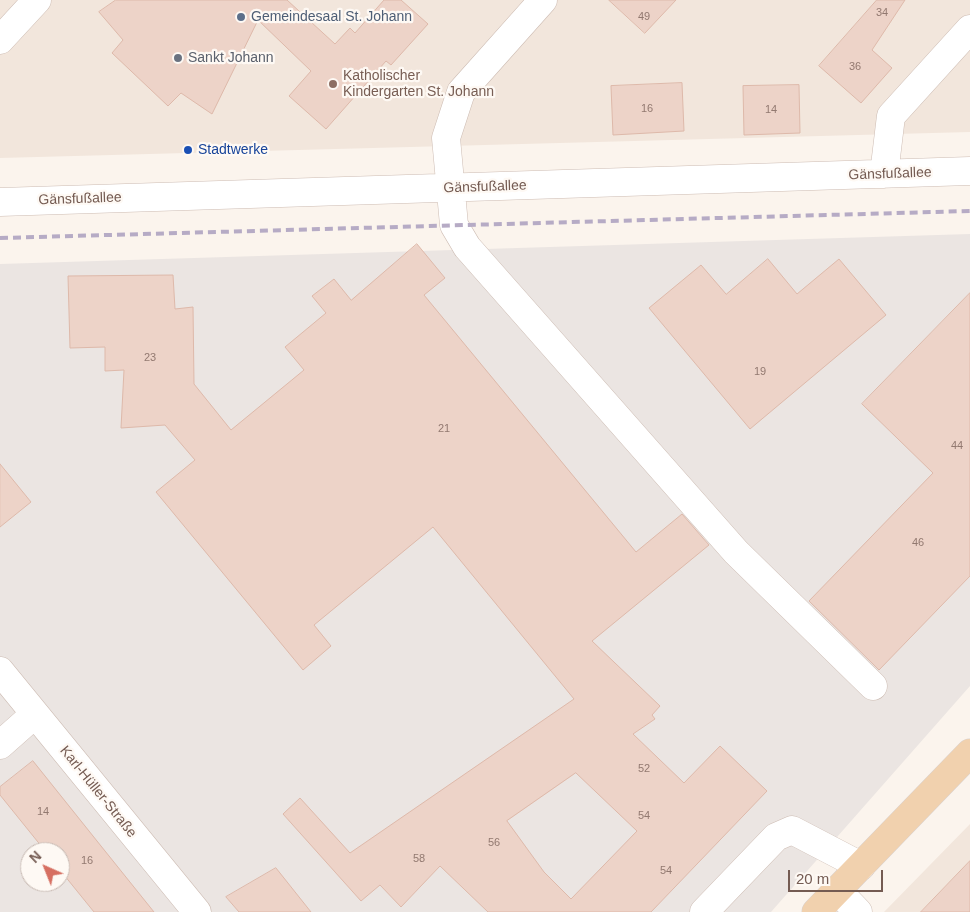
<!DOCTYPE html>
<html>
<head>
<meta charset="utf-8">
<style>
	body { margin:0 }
	#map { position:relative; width:970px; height:912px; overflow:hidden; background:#fbf4ed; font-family:Arial,sans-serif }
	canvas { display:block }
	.north { position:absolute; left:20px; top:842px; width:50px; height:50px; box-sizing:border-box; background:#fef9f4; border:1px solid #c7bab3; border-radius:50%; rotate:316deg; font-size:14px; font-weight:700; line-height:20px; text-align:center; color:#745b52 }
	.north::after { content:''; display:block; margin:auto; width:18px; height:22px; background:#d66f61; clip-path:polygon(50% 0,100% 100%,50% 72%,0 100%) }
	.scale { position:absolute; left:788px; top:870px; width:95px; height:22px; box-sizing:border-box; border:2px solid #745b52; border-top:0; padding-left:6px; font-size:15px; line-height:18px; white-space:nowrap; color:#745b52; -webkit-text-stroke:4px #fef9f4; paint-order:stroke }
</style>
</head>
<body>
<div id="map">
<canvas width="970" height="912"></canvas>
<div class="north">N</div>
<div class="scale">20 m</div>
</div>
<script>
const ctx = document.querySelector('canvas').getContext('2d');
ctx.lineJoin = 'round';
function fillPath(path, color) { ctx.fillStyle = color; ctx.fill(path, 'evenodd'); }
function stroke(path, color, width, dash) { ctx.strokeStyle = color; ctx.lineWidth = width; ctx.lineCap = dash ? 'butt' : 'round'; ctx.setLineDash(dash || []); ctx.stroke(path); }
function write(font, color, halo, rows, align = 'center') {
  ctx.font = font + ' Arial,sans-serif'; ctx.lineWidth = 4.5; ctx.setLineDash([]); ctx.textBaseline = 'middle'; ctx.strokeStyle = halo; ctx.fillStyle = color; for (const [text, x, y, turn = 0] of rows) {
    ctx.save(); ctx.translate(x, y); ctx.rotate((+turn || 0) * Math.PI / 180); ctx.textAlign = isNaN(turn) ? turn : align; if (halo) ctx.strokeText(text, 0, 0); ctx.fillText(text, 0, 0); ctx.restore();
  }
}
fillPath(new Path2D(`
	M 0,0 L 970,0 L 970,132 L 0,158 Z
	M 970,824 L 970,912 L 884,912 Z`), '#f2e6dc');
fillPath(new Path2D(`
	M 970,234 L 970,686 L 771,912 L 0,912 L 0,264 ZM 30,852 L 60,852 L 60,882 L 30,882 Z`), '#ebe5e2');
const building = new Path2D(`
	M 116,0 L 287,0 L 335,44 L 350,28 L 355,33 L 384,0 L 401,0 L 428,24 L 391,65 L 386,61 L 326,129 L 289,96 L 311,71 L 258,20 L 212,114 L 181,93 L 168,106 L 112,53 L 123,40 L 99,12 Z
	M 609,0 L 676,0 L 645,33 Z
	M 877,0 L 905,0 L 872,50 L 892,68 L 861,103 L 819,66 Z
	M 682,83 L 684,131 L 613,135 L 611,86 Z
	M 799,85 L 800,133 L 744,135 L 743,86 Z
	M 417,244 L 445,278 L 424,295 L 636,552 L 682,514 L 709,545 L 592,641 L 660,706 L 652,715 L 655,719 L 633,734 L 684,783 L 720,746 L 767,791 L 651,912 L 488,912 L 440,866 L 401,907 L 380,885 L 361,901 L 283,814 L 300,798 L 350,853 L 574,699 L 433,527 L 314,625 L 331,646 L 303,670 L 156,492 L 195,460 L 165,425 L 121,428 L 124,370 L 105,371 L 105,347 L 70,348 L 68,276 L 173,275 L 175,309 L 193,307 L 194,384 L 231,430 L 304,370 L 285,347 L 326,313 L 312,296 L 334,279 L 351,300 ZM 576,773 L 637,831 L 571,899 L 544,872 L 507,821 Z
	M 768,259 L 797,294 L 839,259 L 886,315 L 750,429 L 649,308 L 701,265 L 726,294 Z
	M 970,293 L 970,576 L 879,670 L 809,601 L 933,473 L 862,404 Z
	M 0,464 L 31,502 L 0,527 Z
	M 33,761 L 101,846 L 154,912 L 94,912 L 60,870 L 60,852 L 46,852 L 0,795 L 0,787 Z
	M 970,861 L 970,912 L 921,912 Z
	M 276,868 L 311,912 L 239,912 L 226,897 Z`);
fillPath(building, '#edd3c8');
stroke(building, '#deb9aa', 1);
const minor = new Path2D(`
	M 543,0 L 461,92 L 446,138 L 454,225 L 467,247 L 736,552 L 873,686
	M 0,40 L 37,0
	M 884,174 L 891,116 L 970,29
	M 0,202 L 970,171
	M 0,671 L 197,912
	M 0,745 L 35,714
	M 837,890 L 858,912
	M 704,912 L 776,837 L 792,830 L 861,866`);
const major = new Path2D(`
	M 816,912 L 970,753`);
stroke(minor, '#cdbcb3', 29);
stroke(major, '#d8d1cf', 29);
stroke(minor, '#fff', 28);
stroke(major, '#f1d1ae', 28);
stroke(new Path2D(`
	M 0,238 L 970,211`), '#b6abc5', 4, [8, 5]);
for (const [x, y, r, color] of [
	[241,17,5,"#5c6f8a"],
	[178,58,5,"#6b7280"],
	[333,84,5,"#8d6e63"],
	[188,150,5,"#1a4fb4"]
]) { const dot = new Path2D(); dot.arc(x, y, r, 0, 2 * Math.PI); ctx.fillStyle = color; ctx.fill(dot); stroke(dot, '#fef9f4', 2); }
write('11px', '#927970', null, [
	["34",882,13],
	["49",644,17],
	["36",855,67],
	["16",647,109],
	["14",771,110],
	["23",150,358],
	["19",760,372],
	["21",444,429],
	["44",957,446],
	["46",918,543],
	["52",644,769],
	["14",43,812],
	["54",644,816],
	["56",494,843],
	["58",419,859],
	["16",87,861],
	["54",666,871]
]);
write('14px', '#4e5e75', '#fef9f4', [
	["Gemeindesaal St. Johann",251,17]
], 'left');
write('14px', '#5b616d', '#fef9f4', [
	["Sankt Johann",188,58]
], 'left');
write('14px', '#785e54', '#fef9f4', [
	["Katholischer",343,76],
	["Kindergarten St. Johann",343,92]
], 'left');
write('14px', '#164399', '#fef9f4', [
	["Stadtwerke",198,150]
], 'left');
write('14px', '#745b52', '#fef9f4', [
	["Gänsfußallee",890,174,-2],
	["Gänsfußallee",485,187,-2],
	["Gänsfußallee",80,199,-2],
	["Karl-Hüller-Straße",98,792,51]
]);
</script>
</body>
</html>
